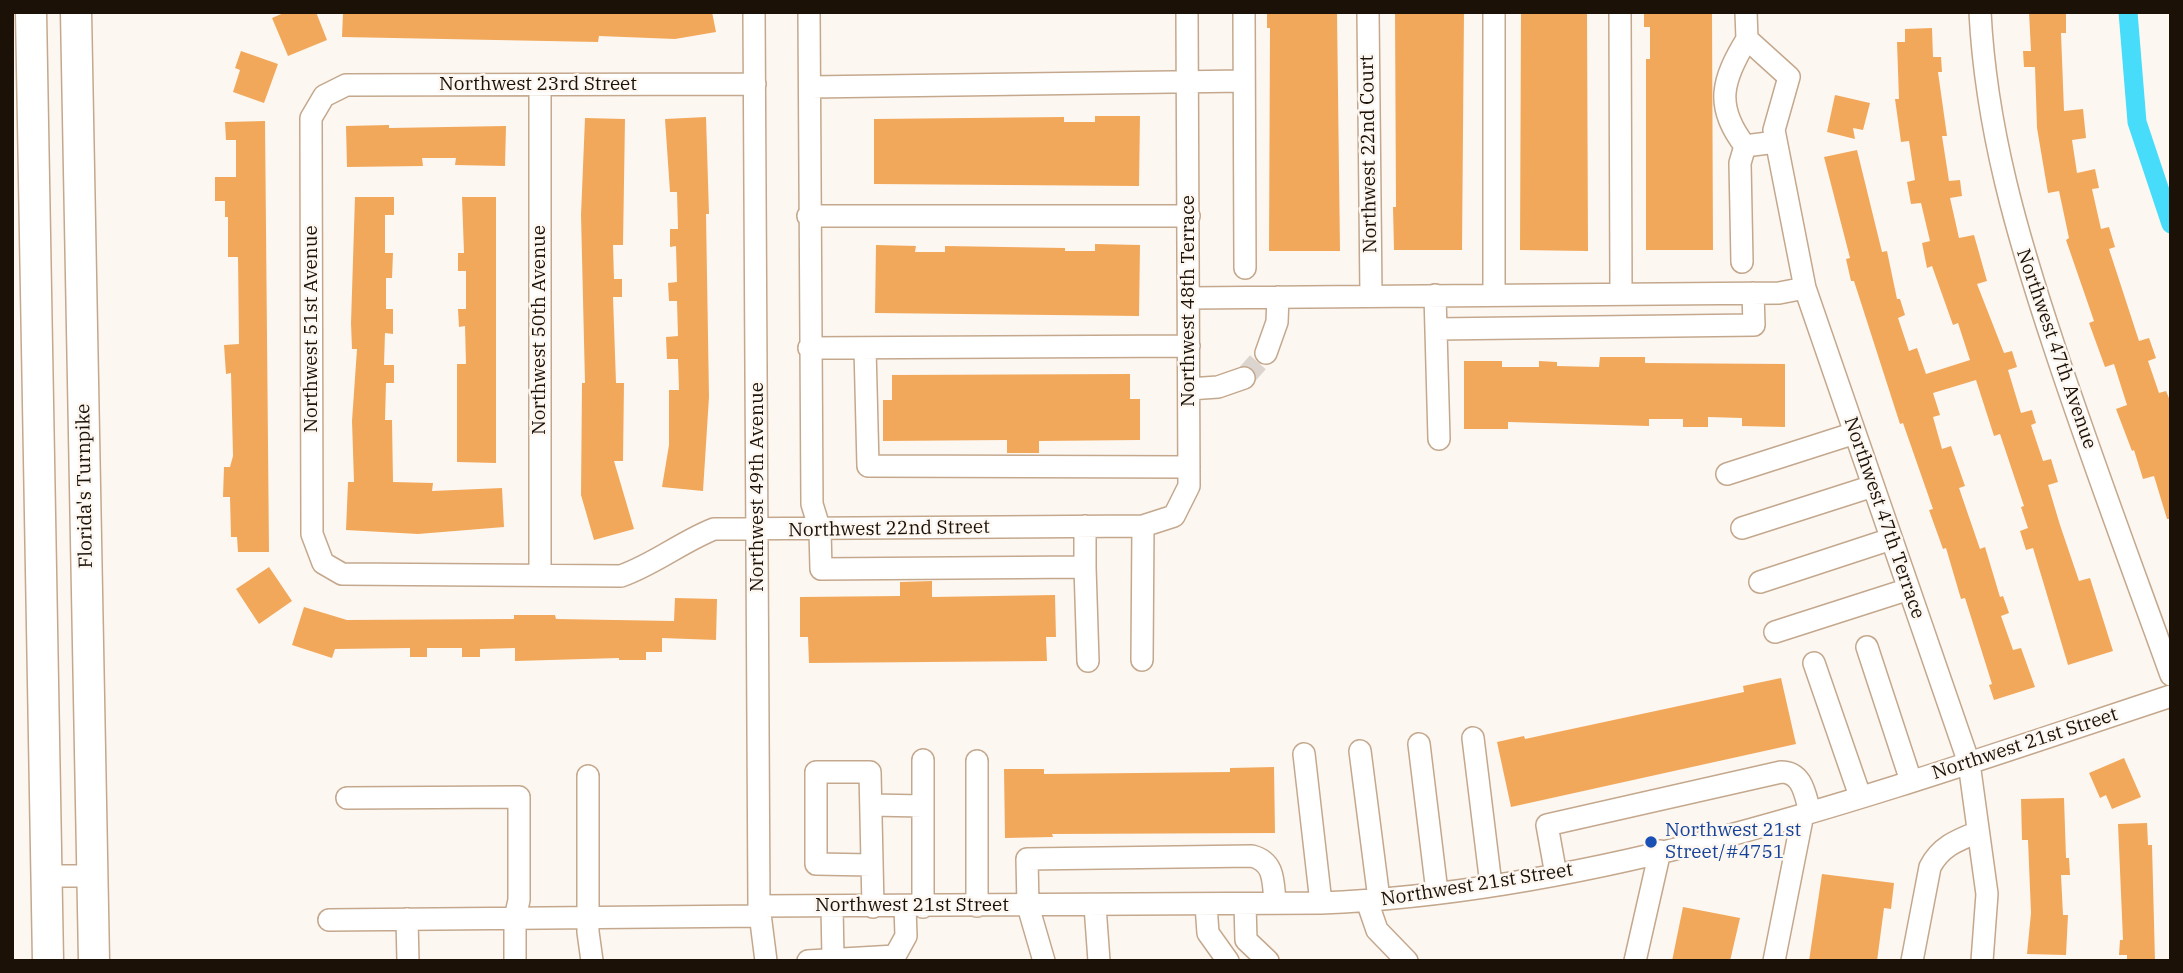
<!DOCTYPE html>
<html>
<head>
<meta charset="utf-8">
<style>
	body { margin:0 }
	#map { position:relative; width:2183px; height:973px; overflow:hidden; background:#fdf7f2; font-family:"IBM Plex Serif",serif }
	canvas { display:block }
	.frame { position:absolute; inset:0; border:14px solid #1b1107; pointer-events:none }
</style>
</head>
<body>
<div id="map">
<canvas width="2183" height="973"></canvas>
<div class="frame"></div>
</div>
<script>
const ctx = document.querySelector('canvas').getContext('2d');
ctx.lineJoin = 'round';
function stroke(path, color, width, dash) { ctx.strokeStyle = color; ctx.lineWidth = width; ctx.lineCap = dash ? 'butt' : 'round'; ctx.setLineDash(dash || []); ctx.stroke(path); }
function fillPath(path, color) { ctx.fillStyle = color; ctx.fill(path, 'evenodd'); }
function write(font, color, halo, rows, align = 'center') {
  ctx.font = font + ' "IBM Plex Serif",serif'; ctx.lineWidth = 5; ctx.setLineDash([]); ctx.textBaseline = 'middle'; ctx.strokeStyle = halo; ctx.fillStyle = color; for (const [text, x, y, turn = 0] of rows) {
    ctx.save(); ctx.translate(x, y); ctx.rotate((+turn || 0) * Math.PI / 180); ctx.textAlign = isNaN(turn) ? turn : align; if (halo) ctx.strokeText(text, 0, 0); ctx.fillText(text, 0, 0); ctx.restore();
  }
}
stroke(new Path2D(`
	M 2128,12 L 2137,122 L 2171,224`), '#47ddfa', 19);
fillPath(new Path2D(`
	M 286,12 L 316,12 L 327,40 L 288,56 L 272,18 Z
	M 343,12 L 712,12 L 716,32 L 675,39 L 599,36 L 598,42 L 342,37 Z
	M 1267,12 L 1337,12 L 1340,251 L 1269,251 L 1270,28 L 1267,28 Z
	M 1395,12 L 1464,12 L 1462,250 L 1394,250 L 1393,207 L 1396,207 Z
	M 1521,12 L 1587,12 L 1588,251 L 1520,250 Z
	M 1644,12 L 1712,12 L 1713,250 L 1646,250 L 1646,59 L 1650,59 L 1650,27 L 1644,27 Z
	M 2029,12 L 2066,12 L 2066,33 L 2061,33 L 2064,111 L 2083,109 L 2086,138 L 2072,140 L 2077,173 L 2095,169 L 2099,188 L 2092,189 L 2101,229 L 2109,227 L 2115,247 L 2109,249 L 2139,341 L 2149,338 L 2156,358 L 2148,361 L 2159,393 L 2166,391 L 2171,403 L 2171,519 L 2167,519 L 2154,476 L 2143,479 L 2134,450 L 2132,451 L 2116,409 L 2127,405 L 2114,364 L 2105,367 L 2089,323 L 2094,321 L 2066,240 L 2069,238 L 2059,191 L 2048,193 L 2037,128 L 2035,67 L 2024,67 L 2023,51 L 2031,51 Z
	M 1932,28 L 1933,57 L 1941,57 L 1942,72 L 1938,72 L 1947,136 L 1942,136 L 1949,181 L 1960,180 L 1962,196 L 1950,198 L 1959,238 L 1974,235 L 1987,281 L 1977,284 L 2004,353 L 2012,351 L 2017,367 L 2008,370 L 2021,413 L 2032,410 L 2036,423 L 2031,425 L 2043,461 L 2051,459 L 2058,482 L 2048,485 L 2060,525 L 2079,581 L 2090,578 L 2113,651 L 2068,665 L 2033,548 L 2026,550 L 2020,531 L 2028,528 L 2021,507 L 2024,506 L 2000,434 L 1994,436 L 1976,380 L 1933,393 L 1940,415 L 1933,417 L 1942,449 L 1951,446 L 1965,486 L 1959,488 L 1980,549 L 1985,547 L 2000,597 L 2003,596 L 2009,613 L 2001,616 L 2013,650 L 2021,648 L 2035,687 L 1994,700 L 1989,685 L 1992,684 L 1965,598 L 1961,599 L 1946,548 L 1943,549 L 1929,510 L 1933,509 L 1903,423 L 1900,424 L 1854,281 L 1851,281 L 1846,259 L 1850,258 L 1824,157 L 1857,150 L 1882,252 L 1887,251 L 1897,299 L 1900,299 L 1905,315 L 1898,318 L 1909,351 L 1917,348 L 1926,374 L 1970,360 L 1958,323 L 1953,325 L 1932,266 L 1927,268 L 1922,243 L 1930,241 L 1921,203 L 1911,204 L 1907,182 L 1915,180 L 1909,141 L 1901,142 L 1895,99 L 1899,99 L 1897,42 L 1905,42 L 1905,29 Z
	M 241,51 L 278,64 L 264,103 L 233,92 L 240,70 L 235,68 Z
	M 1835,95 L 1870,103 L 1863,130 L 1853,128 L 1855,139 L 1827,132 Z
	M 1095,116 L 1140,116 L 1139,186 L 874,184 L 874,119 L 1064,117 L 1064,122 L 1095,122 Z
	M 706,117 L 709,214 L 706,214 L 709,397 L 703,491 L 662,487 L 669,445 L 669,390 L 679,390 L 678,359 L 667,359 L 666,337 L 678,336 L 677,301 L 669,301 L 668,283 L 677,282 L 676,246 L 670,247 L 670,229 L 678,229 L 677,192 L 670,192 L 665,119 Z
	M 585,118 L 625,119 L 623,245 L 613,245 L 614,279 L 622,279 L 622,297 L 613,297 L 616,383 L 624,383 L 623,461 L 614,461 L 634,529 L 594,540 L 581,495 L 582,383 L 585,383 L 581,215 Z
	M 265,121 L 269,552 L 238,552 L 237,537 L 231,537 L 230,497 L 223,497 L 224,467 L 230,467 L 233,456 L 231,373 L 226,374 L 224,345 L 239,344 L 238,257 L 228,257 L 228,217 L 225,217 L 225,201 L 215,201 L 215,177 L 236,177 L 236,140 L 226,140 L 225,122 Z
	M 389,125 L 389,128 L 506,126 L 505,166 L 455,165 L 456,158 L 422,158 L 423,166 L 347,167 L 346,126 Z
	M 355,197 L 394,197 L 394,215 L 385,215 L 385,253 L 393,253 L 392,278 L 386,278 L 386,309 L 393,309 L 393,334 L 385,333 L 384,365 L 394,365 L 394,383 L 386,383 L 385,420 L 392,420 L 393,482 L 433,483 L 432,491 L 502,488 L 504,527 L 418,534 L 346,530 L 348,482 L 354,482 L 352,421 L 357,349 L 352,349 L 351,323 Z
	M 462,197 L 496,197 L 496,463 L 457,462 L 457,364 L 466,364 L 465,326 L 459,327 L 458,309 L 466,309 L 466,271 L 458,271 L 458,253 L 464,253 Z
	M 1095,244 L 1140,245 L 1139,316 L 875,313 L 876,245 L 916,246 L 915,252 L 945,252 L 945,246 L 1065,248 L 1065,251 L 1095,251 Z
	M 1600,357 L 1645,357 L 1645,363 L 1785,364 L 1785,427 L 1742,426 L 1742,418 L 1708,417 L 1708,427 L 1683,427 L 1683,419 L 1649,419 L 1649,426 L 1508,422 L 1508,429 L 1464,429 L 1464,361 L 1502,361 L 1502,367 L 1539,367 L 1539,361 L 1557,362 L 1557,366 L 1599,367 Z
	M 1130,374 L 1130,399 L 1140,399 L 1140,440 L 1039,441 L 1039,453 L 1007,453 L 1007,440 L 883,441 L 883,400 L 892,400 L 892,375 Z
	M 269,567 L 292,601 L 259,624 L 236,589 Z
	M 932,581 L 932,597 L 1055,595 L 1056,637 L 1046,637 L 1047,661 L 809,663 L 808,637 L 800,637 L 800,597 L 900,596 L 900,582 Z
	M 675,598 L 717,599 L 716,640 L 662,638 L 662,652 L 646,652 L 646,660 L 619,660 L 619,658 L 515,661 L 515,648 L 480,649 L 480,657 L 462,657 L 462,648 L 427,648 L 427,657 L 410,657 L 410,648 L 335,649 L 332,658 L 292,645 L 304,607 L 347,620 L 514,619 L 514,615 L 555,615 L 556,619 L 674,621 Z
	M 1781,678 L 1796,744 L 1511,807 L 1497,742 L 1524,736 L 1525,739 L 1744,692 L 1743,686 Z
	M 2124,758 L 2141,797 L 2112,809 L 2106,795 L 2100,798 L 2089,773 Z
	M 1274,767 L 1275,833 L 1052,834 L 1053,837 L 1005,838 L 1004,769 L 1044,769 L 1044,774 L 1230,772 L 1230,768 Z
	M 2064,798 L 2066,858 L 2069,858 L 2070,875 L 2061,875 L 2063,915 L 2068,915 L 2066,955 L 2027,954 L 2031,913 L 2028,840 L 2022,840 L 2021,799 Z
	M 2147,823 L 2148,845 L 2152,845 L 2155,961 L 2127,961 L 2127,955 L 2119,955 L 2120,940 L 2123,940 L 2118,824 Z
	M 1822,874 L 1894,883 L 1891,909 L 1884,908 L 1877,961 L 1809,961 Z
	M 1683,907 L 1740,918 L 1730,961 L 1672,961 Z`), '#f2a85a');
stroke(new Path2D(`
	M 1244,378 L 1266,353`), '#dbd4cf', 21, [21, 10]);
const minor = new Path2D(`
	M 754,12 L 759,906 L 766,961
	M 809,12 L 812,504 L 820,530 L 821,569 L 1085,567 L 1088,661
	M 1244,12 L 1245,268
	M 1368,12 L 1371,296
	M 1494,12 L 1494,294
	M 1620,12 L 1621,292
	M 1746,12 L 1747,39 L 1789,77 L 1774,130 L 1805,288 L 1969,763 L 1987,894 L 1982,961
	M 1980,12 C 1986,130 2018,238 2055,349 C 2091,458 2132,567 2171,675
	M 1747,39 C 1722,80 1714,106 1745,146 L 1776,142
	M 755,84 L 346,85 L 324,96 L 311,118 L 312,534 L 323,563 L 342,574 L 621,576 C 655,564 681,542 714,529 L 1143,526 L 1174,516 L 1189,486 L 1187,12
	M 540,85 L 540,575
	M 810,87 L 1244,81
	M 808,216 L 1189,216
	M 1742,262 L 1740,163 L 1745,146
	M 1435,295 L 1439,439
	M 1189,298 L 1779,293 L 1805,288
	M 1436,329 L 1754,325 L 1753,293
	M 809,348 L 1189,346
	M 865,348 L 868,466 L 1189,467
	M 1266,353 L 1277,322 L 1278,297
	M 1189,389 L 1218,387 L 1244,378
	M 1727,474 L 1855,433
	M 1085,526 L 1085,567
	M 1742,528 L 1873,486
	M 1760,582 L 1891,539
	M 1775,632 L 1909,589
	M 1867,647 L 1911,781
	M 1142,660 L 1143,526
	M 1814,663 L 1860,796
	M 1473,738 L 1491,885
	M 1419,744 L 1437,892
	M 1360,751 L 1379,899
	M 1304,754 L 1321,903
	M 923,760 L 923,907
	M 588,776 L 588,932 L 592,961
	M 347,798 L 519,797 L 519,900 L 515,918 L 515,961
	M 871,805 L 923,806
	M 871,865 L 816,864 L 816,772 L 870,772 L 873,907
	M 1556,875 L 1547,825 L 1781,772 C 1803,772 1805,795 1810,812
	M 47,876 L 93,876
	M 1367,901 L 1377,930 L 1407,961
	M 1245,904 L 1246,940 L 1268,961
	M 1206,905 L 1208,933 L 1228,961
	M 759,906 L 1321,903 C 1613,891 1895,787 2171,696
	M 977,906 L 977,761
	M 1095,906 L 1099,961
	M 832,907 L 833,958
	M 407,919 L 408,961
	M 329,920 L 760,916
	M 808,961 L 895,956 L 906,936 L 905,907
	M 1044,961 L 1028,906 L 1027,859 L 1252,856 C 1275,862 1273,882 1275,902
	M 1635,961 L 1660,851
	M 1774,961 L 1803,814
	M 1912,961 L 1930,867 C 1941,846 1958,840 1978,832`);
const highway = new Path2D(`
	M 31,12 L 48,961
	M 76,12 L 94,961`);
stroke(minor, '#c4a88d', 24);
stroke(highway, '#c4a88d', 33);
stroke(minor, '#fff', 21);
stroke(highway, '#fff', 30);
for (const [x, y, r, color] of [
	[1651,842,7,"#1a4fb4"]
]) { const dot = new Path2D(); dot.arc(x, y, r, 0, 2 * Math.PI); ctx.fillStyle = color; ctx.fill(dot); stroke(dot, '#fdf7f2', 2.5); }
write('19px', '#1b1107', '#fdf7f2', [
	["Northwest 23rd Street",538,85],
	["Northwest 22nd Court",1369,154,-91],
	["Northwest 48th Terrace",1189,301,-90],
	["Northwest 51st Avenue",312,329,-90],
	["Northwest 50th Avenue",540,330,-90],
	["Northwest 47th Avenue",2056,349,71],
	["Florida's Turnpike",85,486,-91],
	["Northwest 49th Avenue",758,487,-90],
	["Northwest 47th Terrace",1884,518,71],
	["Northwest 22nd Street",889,529,-1],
	["Northwest 21st Street",2025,744,-18],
	["Northwest 21st Street",1477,885,-9],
	["Northwest 21st Street",912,906]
]);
write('19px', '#164399', '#fdf7f2', [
	["Northwest 21st",1665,831],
	["Street/#4751",1665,853]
], 'left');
</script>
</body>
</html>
